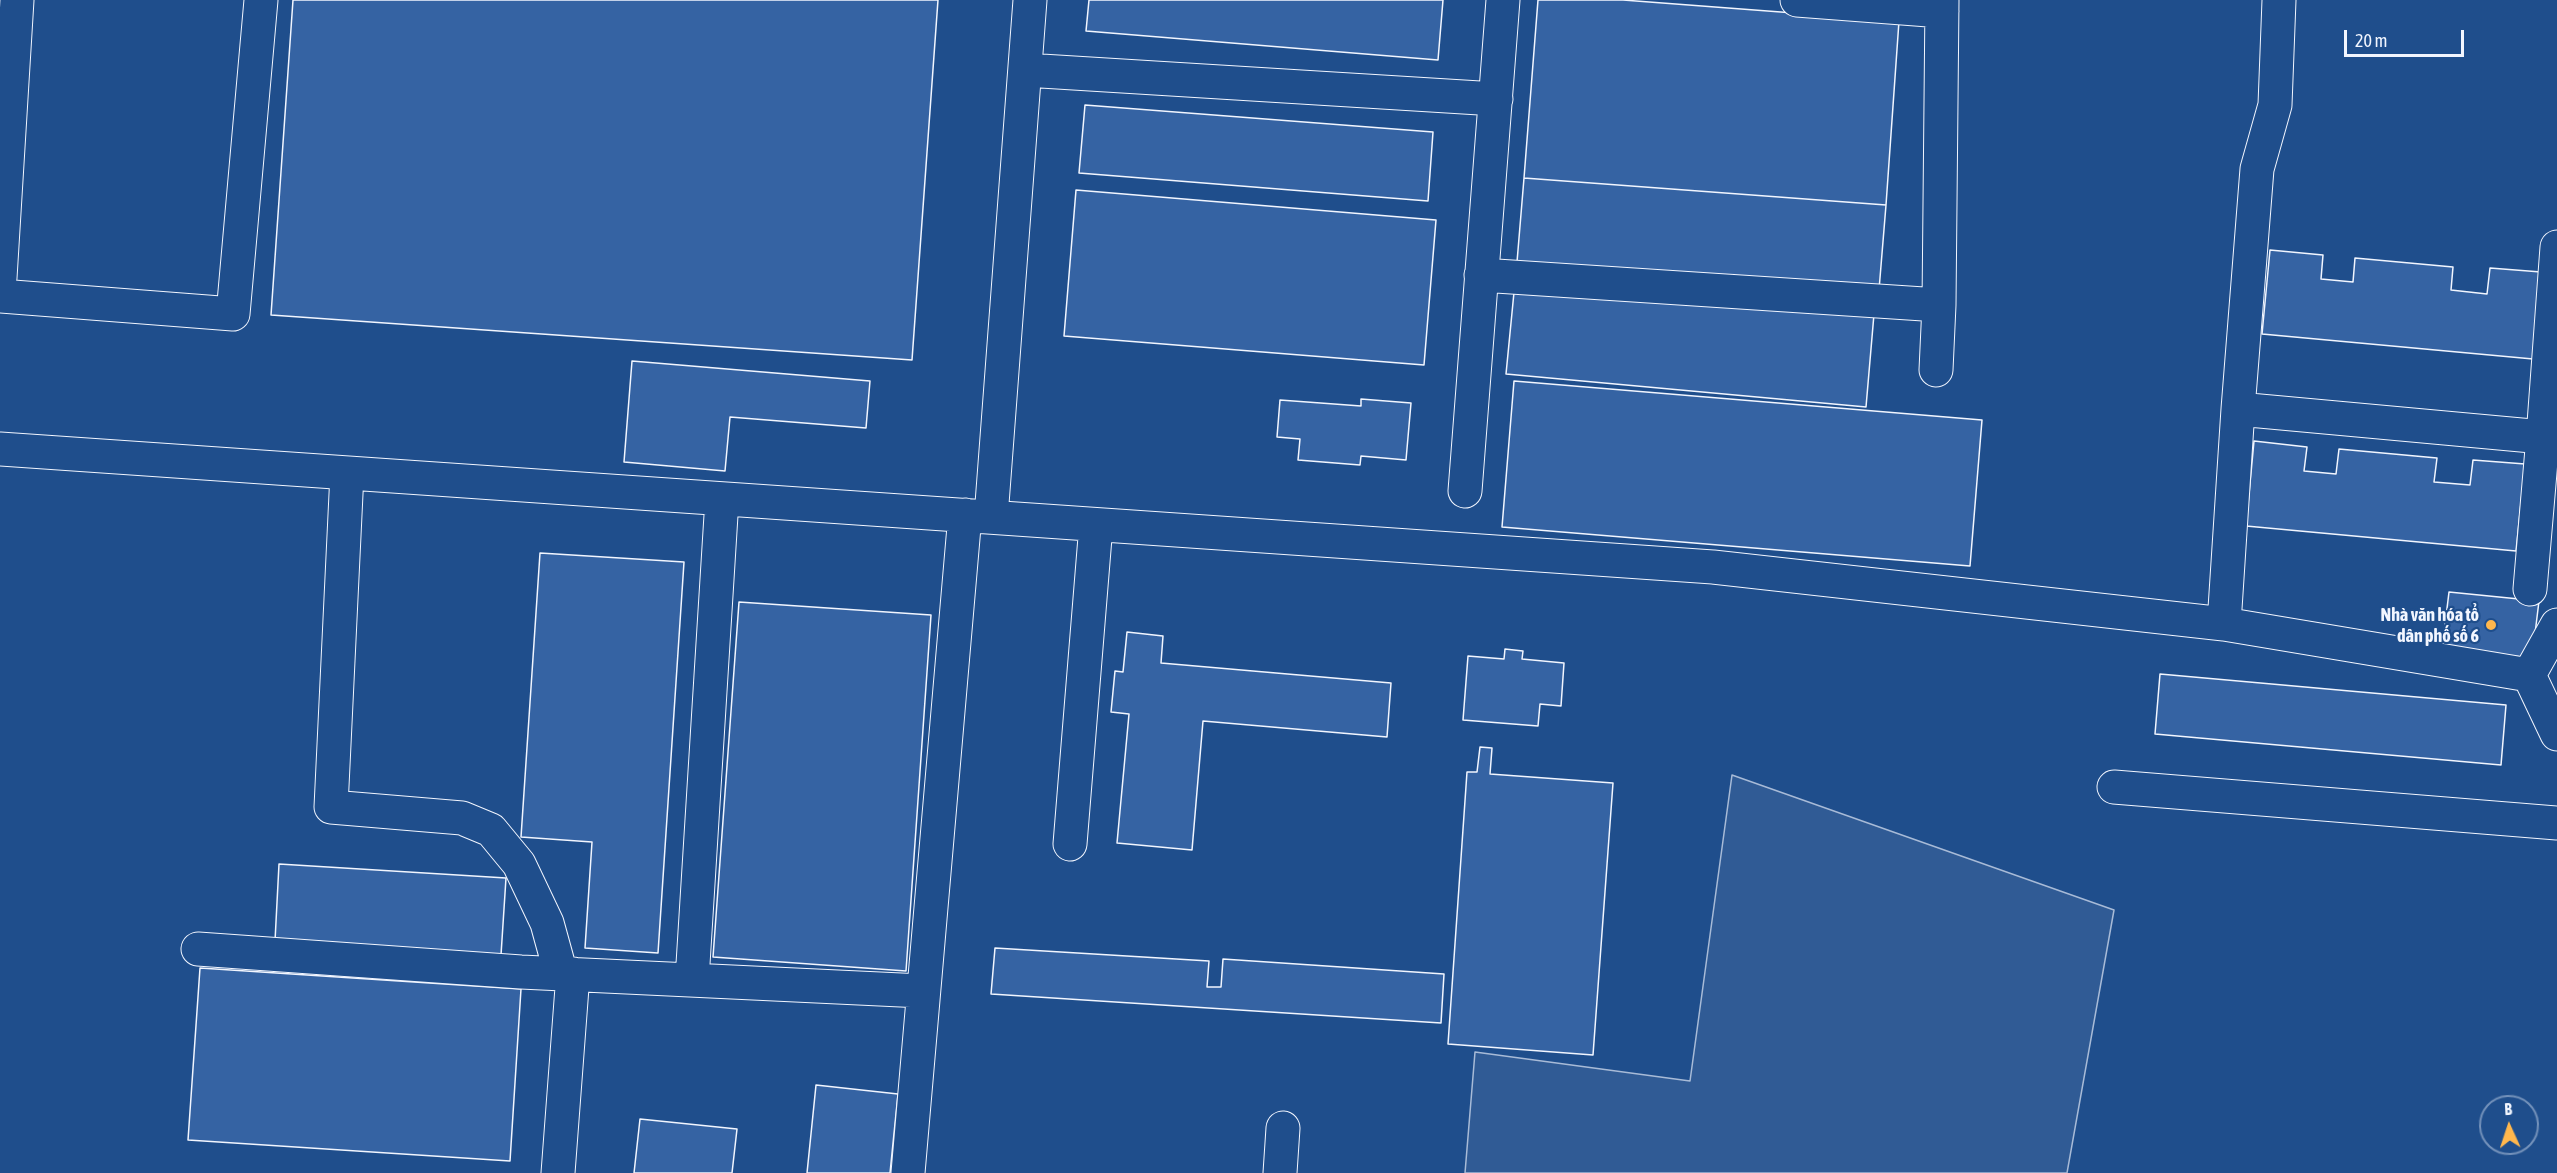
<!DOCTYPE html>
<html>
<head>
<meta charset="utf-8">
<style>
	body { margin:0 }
	#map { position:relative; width:2557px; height:1173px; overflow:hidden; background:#1f4e8c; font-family:"Asap Condensed",sans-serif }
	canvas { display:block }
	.north { position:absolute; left:2479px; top:1095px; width:60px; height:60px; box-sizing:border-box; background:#1f4e8c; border:2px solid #7391ba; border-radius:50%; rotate:357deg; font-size:16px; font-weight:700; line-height:24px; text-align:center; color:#f2f6ff }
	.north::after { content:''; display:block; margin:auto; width:21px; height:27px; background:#ffb74d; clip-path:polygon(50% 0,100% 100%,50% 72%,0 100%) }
	.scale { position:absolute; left:2344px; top:30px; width:120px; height:27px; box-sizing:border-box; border:3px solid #f2f6ff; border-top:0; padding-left:8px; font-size:18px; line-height:21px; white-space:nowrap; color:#f2f6ff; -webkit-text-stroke:4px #1f4e8c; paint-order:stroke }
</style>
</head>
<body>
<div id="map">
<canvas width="2557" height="1173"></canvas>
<div class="north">B</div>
<div class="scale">20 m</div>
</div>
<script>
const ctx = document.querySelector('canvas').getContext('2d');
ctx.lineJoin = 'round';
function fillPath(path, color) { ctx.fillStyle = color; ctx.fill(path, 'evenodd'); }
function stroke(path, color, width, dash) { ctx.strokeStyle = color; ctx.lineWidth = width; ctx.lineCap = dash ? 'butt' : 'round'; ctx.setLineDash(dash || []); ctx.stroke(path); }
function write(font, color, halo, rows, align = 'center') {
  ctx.font = font + ' "Asap Condensed",sans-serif'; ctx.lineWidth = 4.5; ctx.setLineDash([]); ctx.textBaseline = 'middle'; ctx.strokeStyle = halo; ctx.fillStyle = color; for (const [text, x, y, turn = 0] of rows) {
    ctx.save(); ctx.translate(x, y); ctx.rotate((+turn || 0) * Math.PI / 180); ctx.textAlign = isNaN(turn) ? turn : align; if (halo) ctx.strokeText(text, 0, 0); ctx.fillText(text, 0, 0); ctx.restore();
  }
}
const built = new Path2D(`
	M 1732,775 L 2114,910 L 2067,1173 L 1465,1173 L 1475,1052 L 1690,1081 Z`);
fillPath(built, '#305b95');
stroke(built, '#a8bbd7', 1.5);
const building = new Path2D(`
	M 293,0 L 938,0 L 912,360 L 271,315 Z
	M 1089,0 L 1443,0 L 1438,60 L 1086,31 Z
	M 1538,0 L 1623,0 L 1899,21 L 1886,205 L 1524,178 Z
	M 1085,105 L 1433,132 L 1428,201 L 1079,173 Z
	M 1524,178 L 1886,205 L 1879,290 L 1517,262 Z
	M 1076,190 L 1436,220 L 1424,365 L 1064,336 Z
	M 2270,250 L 2323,255 L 2321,279 L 2353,282 L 2355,258 L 2453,267 L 2451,290 L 2487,294 L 2490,268 L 2541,272 L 2533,359 L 2262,334 Z
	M 1515,282 L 1874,314 L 1866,407 L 1506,374 Z
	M 632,361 L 870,381 L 866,428 L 730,417 L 725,471 L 624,462 Z
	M 1514,381 L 1982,420 L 1970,566 L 1502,527 Z
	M 1361,399 L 1411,403 L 1406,460 L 1361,456 L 1360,465 L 1298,460 L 1300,439 L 1277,437 L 1280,400 L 1361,406 Z
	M 2254,441 L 2307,447 L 2304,471 L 2336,474 L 2339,449 L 2437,458 L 2434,482 L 2470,485 L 2473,460 L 2525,464 L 2516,551 L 2246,526 Z
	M 540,553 L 684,562 L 658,953 L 585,948 L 592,842 L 521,837 Z
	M 2449,592 L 2539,601 L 2532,658 L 2442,649 Z
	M 739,602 L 931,615 L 906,971 L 713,957 Z
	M 1127,632 L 1163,636 L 1161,663 L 1391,683 L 1387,737 L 1203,721 L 1192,850 L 1117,843 L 1129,714 L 1111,712 L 1115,671 L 1123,672 Z
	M 1505,649 L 1523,651 L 1522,659 L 1564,663 L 1561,706 L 1540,704 L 1538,726 L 1463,720 L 1468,656 L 1504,659 Z
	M 2160,674 L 2506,705 L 2501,765 L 2155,734 Z
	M 1480,747 L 1492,748 L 1490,774 L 1613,783 L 1593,1055 L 1448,1044 L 1467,772 L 1477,772 Z
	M 279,864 L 506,878 L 501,955 L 275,941 Z
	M 995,948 L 1209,961 L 1207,987 L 1221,987 L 1223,959 L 1444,974 L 1441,1023 L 991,994 Z
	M 200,968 L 521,989 L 510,1161 L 188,1140 Z
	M 816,1085 L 898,1094 L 890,1173 L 807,1173 Z
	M 640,1119 L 737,1129 L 732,1173 L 634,1173 Z`);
fillPath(building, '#3563a3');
stroke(building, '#f2f6ff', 1.5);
const minor = new Path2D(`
	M 1797,0 L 1942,11
	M 1025,70 L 1496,99
	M 1481,275 L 1939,305
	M 0,278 L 17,0
	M 0,296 L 233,314 L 261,0
	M 1936,370 L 1939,305 L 1942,0
	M 2238,409 L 2543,437 L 2557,247
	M 0,449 L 1713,567 L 2224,624 L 2529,675
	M 347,473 L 331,807 L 462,818 L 491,830 L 519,864 L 547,923 L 561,974
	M 1465,491 L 1503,0
	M 991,517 L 1030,0
	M 2530,589 L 2543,437
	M 2224,624 L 2238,409 L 2257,169 L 2275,105 L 2279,0
	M 2529,675 L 2557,734
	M 2529,675 L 2557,625
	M 2114,787 L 2557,823
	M 1070,844 L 1096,525
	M 198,949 L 521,972 L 922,991
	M 692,980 L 722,499
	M 558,1173 L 573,974
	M 908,1173 L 965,515
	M 1280,1173 L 1283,1128`);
stroke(minor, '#f2f6ff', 35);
stroke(minor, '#1f4e8c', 33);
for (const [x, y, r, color] of [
	[2491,625,6,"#ffb74d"]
]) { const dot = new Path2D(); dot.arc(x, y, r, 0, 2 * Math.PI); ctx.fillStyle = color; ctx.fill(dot); stroke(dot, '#1f4e8c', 2); }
write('bold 18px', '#f2f6ff', '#1f4e8c', [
	["Nhà văn hóa tổ",2479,615],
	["dân phố số 6",2479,636]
], 'right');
</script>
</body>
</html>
